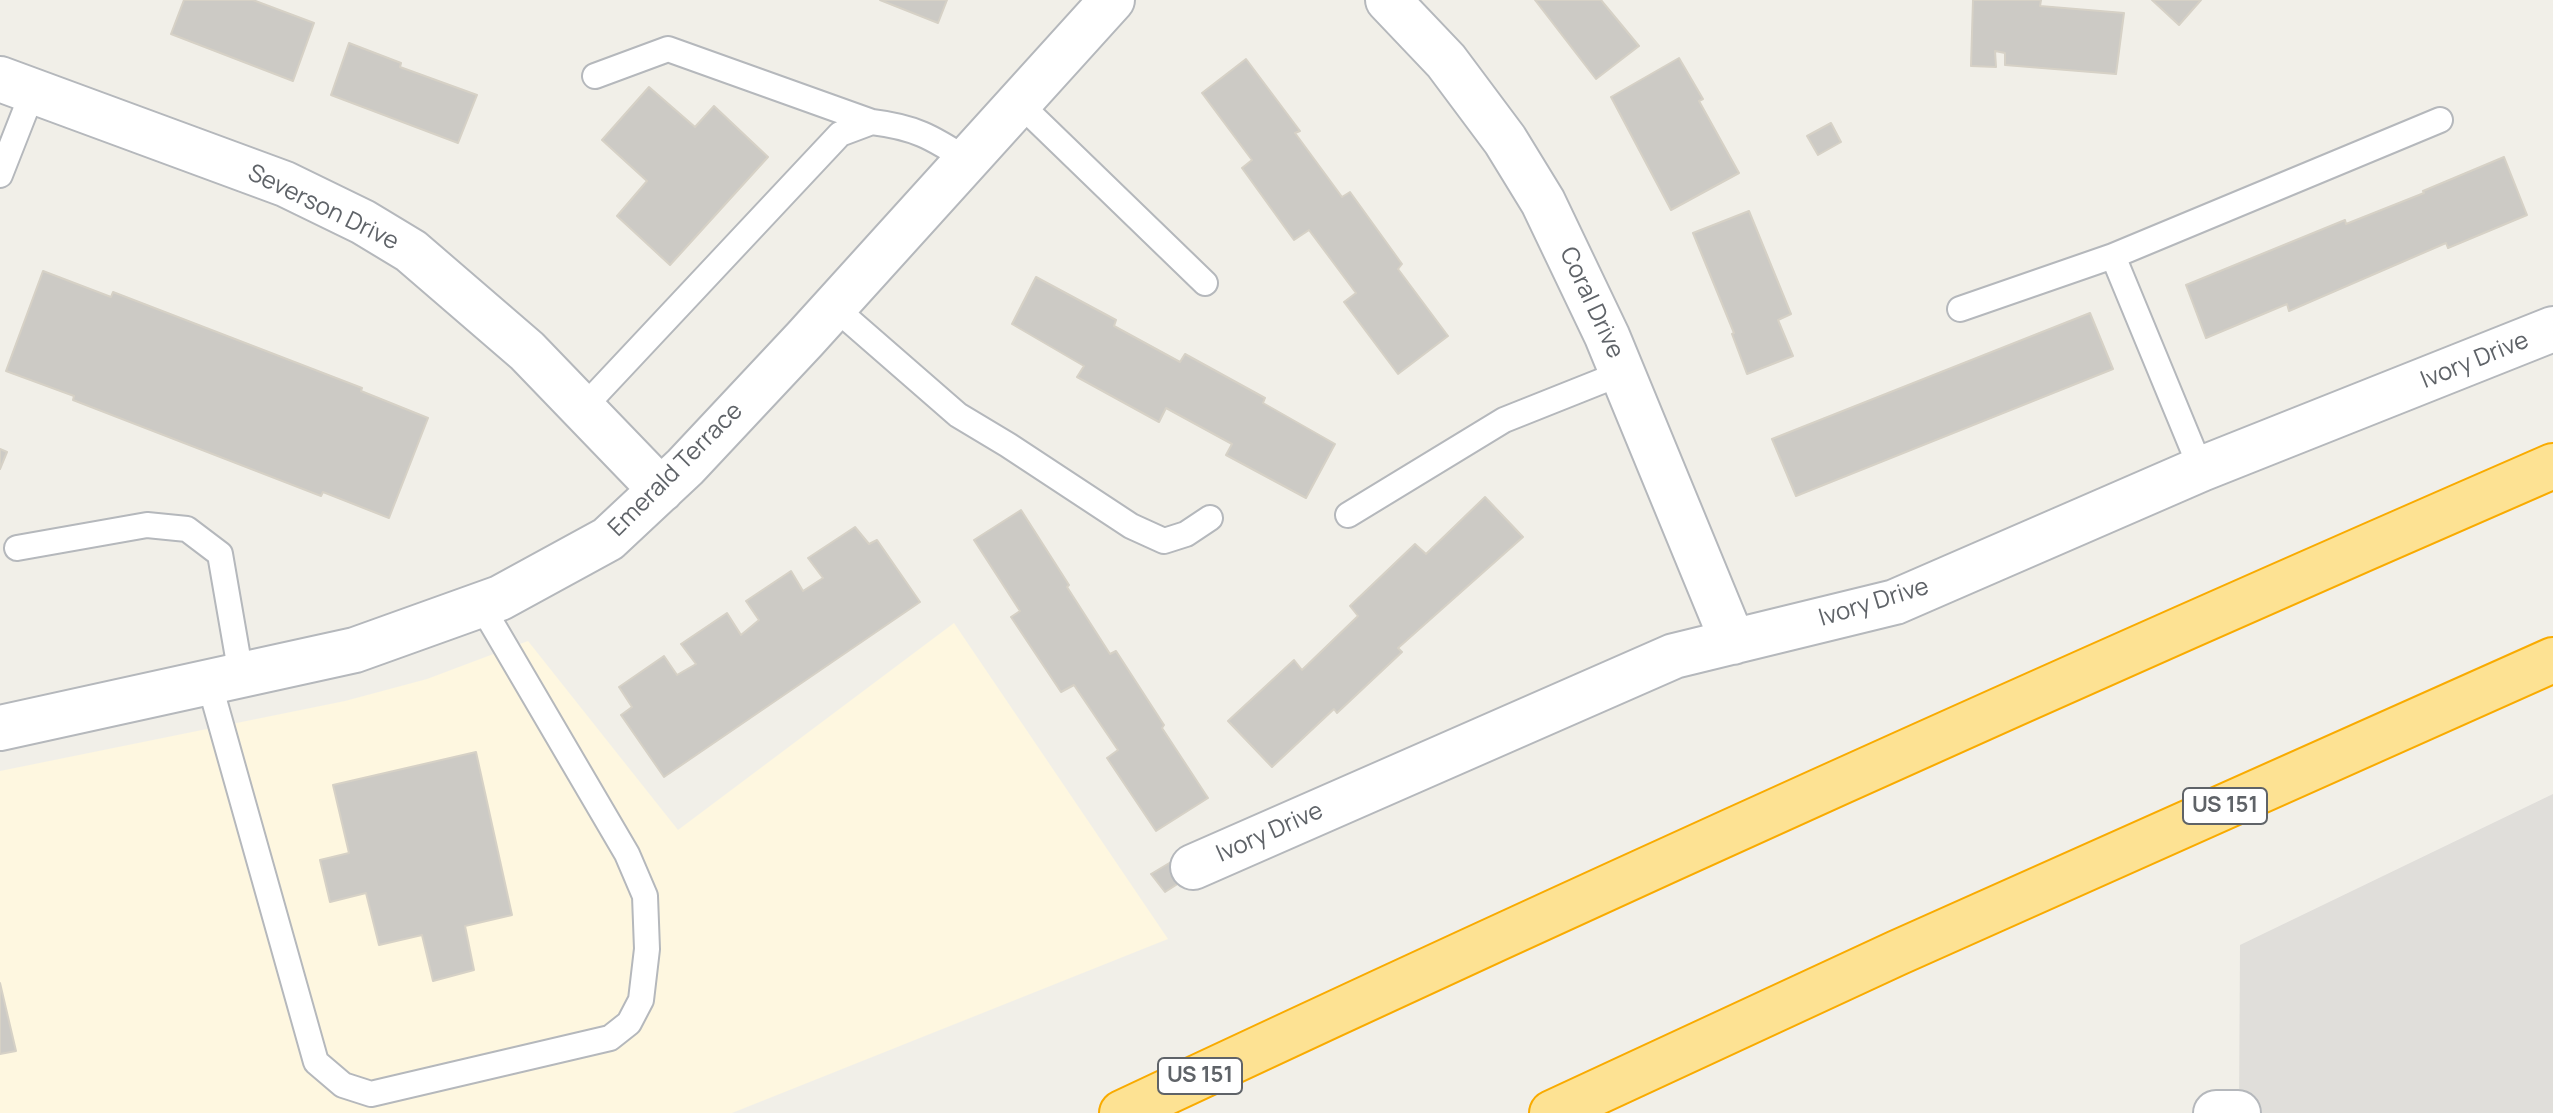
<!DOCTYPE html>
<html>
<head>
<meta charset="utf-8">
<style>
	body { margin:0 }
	canvas { display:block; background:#f1efe8 }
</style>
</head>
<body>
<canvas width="2553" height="1113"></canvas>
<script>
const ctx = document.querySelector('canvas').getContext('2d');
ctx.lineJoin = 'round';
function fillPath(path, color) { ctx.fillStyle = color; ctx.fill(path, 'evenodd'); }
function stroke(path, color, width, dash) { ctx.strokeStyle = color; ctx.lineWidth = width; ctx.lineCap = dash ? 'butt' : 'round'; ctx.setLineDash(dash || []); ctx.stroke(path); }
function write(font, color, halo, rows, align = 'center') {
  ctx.font = font + ' Manrope,sans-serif'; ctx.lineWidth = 6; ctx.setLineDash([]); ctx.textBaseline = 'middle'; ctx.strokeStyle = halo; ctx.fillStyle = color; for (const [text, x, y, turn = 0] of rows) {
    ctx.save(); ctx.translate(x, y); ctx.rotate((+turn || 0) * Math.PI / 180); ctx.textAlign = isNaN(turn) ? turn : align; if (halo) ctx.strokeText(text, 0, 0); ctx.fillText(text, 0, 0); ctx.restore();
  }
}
fillPath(new Path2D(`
	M 954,623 L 1168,939 L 732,1113 L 0,1113 L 0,771 L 345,701 L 427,679 L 528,641 L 678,830 Z`), '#fef7e0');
fillPath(new Path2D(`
	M 2553,794 L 2553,1113 L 2239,1113 L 2240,945 Z`), '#e0deda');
const building = new Path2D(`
	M 184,0 L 253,0 L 314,23 L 293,81 L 171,34 Z
	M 880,0 L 947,0 L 938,23 Z
	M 1535,0 L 1601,0 L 1639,46 L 1596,79 Z
	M 1973,0 L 2041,0 L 2040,6 L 2124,13 L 2116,74 L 2005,65 L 2005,53 L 1995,51 L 1996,67 L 1971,66 Z
	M 2152,0 L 2201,0 L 2179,25 Z
	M 349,43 L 401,63 L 400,67 L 477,95 L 458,143 L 331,95 Z
	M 1679,58 L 1703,99 L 1699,101 L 1739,173 L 1671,210 L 1611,97 Z
	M 1246,59 L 1300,131 L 1295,133 L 1342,197 L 1350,192 L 1402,264 L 1398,269 L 1448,336 L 1398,374 L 1344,302 L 1356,293 L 1309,230 L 1294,240 L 1242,168 L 1252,160 L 1202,93 Z
	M 649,87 L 695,127 L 714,106 L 768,157 L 670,265 L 617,216 L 647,181 L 602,140 Z
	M 1831,123 L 1841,142 L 1818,155 L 1807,136 Z
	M 2504,157 L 2527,215 L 2448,248 L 2446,243 L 2289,311 L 2287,304 L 2206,338 L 2186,285 L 2345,220 L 2346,224 L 2424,193 L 2423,191 Z
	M 1749,211 L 1791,314 L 1778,320 L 1793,356 L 1747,374 L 1732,334 L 1734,333 L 1693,233 Z
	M 43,271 L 111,297 L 113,292 L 362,388 L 361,391 L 428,418 L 389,518 L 323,492 L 321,496 L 73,400 L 74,396 L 6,371 Z
	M 1036,277 L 1116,320 L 1114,326 L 1180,362 L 1185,354 L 1265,398 L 1263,403 L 1335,444 L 1306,498 L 1226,455 L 1232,444 L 1166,408 L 1159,422 L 1077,377 L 1084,366 L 1012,324 Z
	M 2090,313 L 2113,369 L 1796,496 L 1772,439 Z
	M 0,449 L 7,452 L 0,469 Z
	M 1485,497 L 1523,537 L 1398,648 L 1402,652 L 1337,713 L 1334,709 L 1272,767 L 1228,721 L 1294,660 L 1302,670 L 1358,616 L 1350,606 L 1415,544 L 1426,554 Z
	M 1021,510 L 1069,585 L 1067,587 L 1110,654 L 1116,651 L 1164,725 L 1162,728 L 1208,798 L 1156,831 L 1107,758 L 1118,750 L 1074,685 L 1061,692 L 1011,617 L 1020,611 L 974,540 Z
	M 855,527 L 869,544 L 877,540 L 920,602 L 664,777 L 621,715 L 632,707 L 619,687 L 664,656 L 677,675 L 696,664 L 681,644 L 727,613 L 741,635 L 759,620 L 746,601 L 791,571 L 803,591 L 823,578 L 808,558 Z
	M 476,752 L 512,915 L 465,926 L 474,970 L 433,981 L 422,935 L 379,945 L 366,893 L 330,902 L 320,860 L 349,853 L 333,785 Z
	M 1176,859 L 1187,878 L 1165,892 L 1151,874 Z
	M 0,983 L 16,1051 L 0,1054 Z`);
fillPath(building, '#cccac5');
stroke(building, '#d6d1c6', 2);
const lane = new Path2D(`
	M 595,76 L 668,49 L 872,122 C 914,127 932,137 967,160
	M 1019,103 L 1205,283
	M 0,175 L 33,91
	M 2113,256 L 2440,120
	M 834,307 L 958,415 L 1008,445 L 1131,526 L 1164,541 L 1186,534 L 1210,518
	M 1960,309 L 2113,256 L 2201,469
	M 583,408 L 840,134 L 872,122
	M 1348,515 L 1504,420 L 1622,373
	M 17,548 L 147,525 L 187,529 L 220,554 L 241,675
	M 209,682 L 316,1062 L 343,1085 L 371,1094 L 610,1038 L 629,1023 L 641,1000 L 647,949 L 645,896 L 627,854 L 481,605`);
const street = new Path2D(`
	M 1388,0 L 1446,61 L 1505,140 L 1543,202 L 1607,336 L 1733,642
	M 0,79 L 285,184 L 363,222 L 411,251 L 527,351 L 661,490
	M 0,728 L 355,650 L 500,598 L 608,539 L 685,467 L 805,339 L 1112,0
	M 1193,867 L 1674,656 L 1895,602 L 2201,469 L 2553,329
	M 2216,1113 L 2238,1113`);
const highway = new Path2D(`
	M 1122,1113 C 1596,890 2073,675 2553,466
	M 1552,1113 L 1897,953 L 2553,660`);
stroke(lane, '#b5b8bc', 28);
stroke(street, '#b5b8bc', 48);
stroke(highway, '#f9ab00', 48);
stroke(lane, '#fff', 24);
stroke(street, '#fff', 44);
stroke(highway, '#fde293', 44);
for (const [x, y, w] of [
	[2225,806,84],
	[1200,1076,84]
]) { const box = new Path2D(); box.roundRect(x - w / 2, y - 18, w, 36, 6); ctx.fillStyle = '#fff'; ctx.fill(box); stroke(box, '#5f6368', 2); }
write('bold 22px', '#5f6368', null, [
	["US 151",2225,806],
	["US 151",1200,1076]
]);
write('24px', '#5f6368', '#fff', [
	["Severson Drive",323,208,26],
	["Coral Drive",1591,303,65],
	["Ivory Drive",2475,361,-22],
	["Emerald Terrace",676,470,-45],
	["Ivory Drive",1874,603,-17],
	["Ivory Drive",1270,833,-24]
]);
</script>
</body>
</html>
